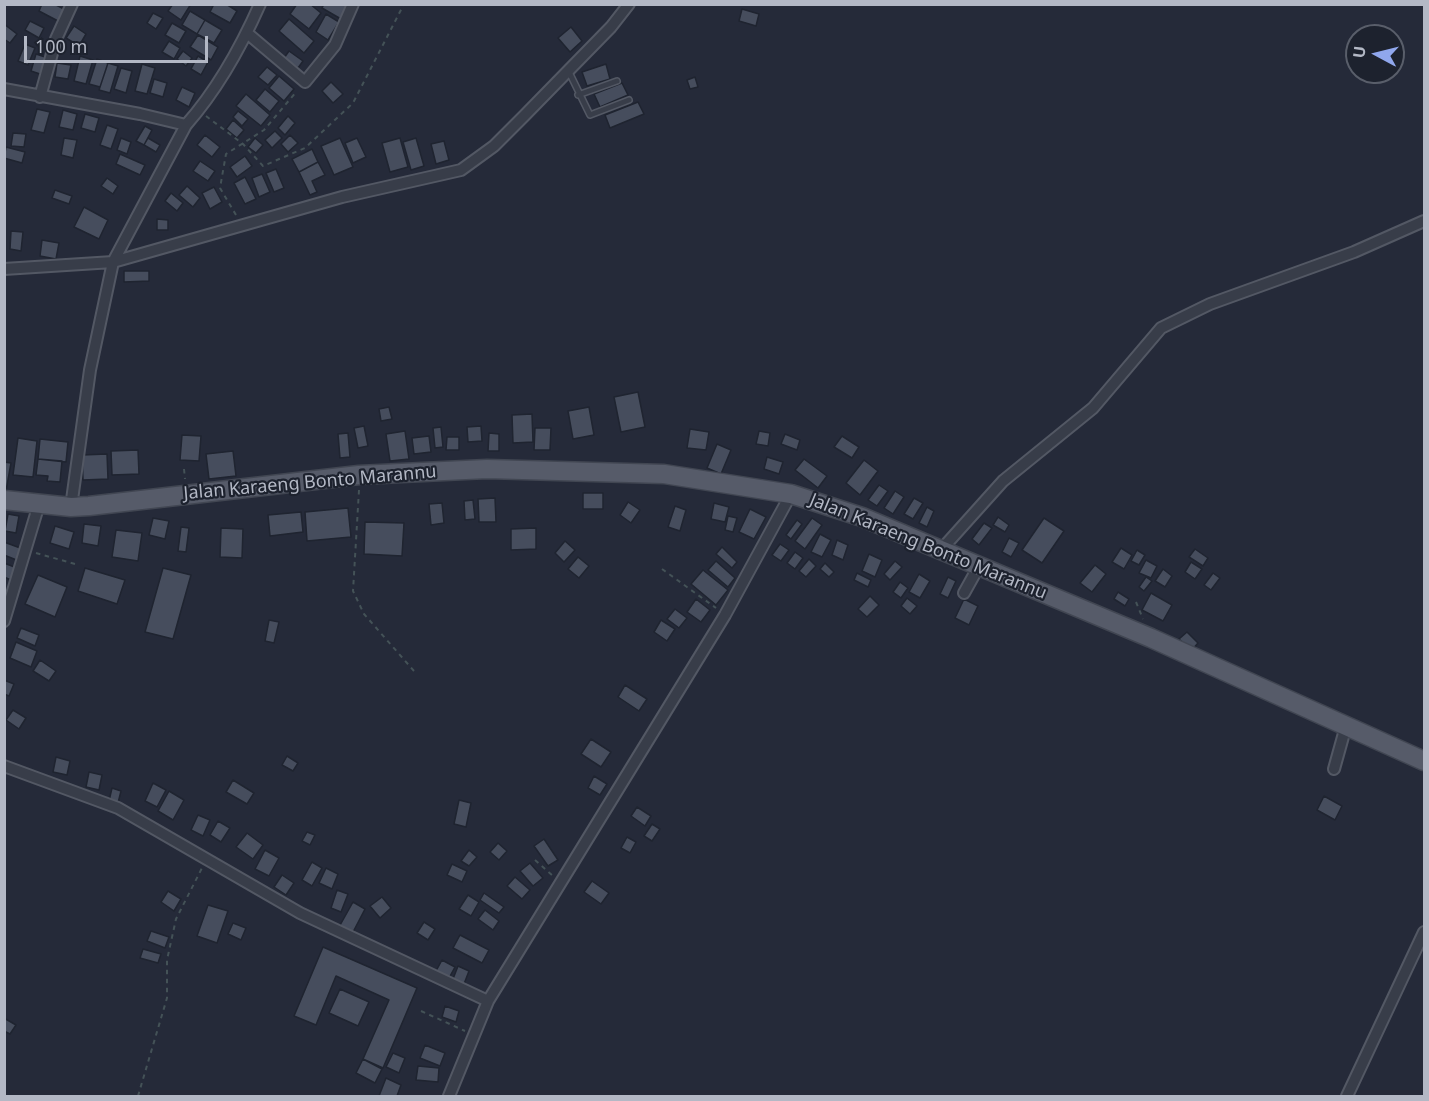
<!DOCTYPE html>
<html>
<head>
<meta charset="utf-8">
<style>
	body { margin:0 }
	#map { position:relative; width:1429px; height:1101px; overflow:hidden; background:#252a39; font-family:"Noto Sans",sans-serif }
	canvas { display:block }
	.frame { position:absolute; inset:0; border:6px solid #b3b8c5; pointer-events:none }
	.north { position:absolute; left:1345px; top:24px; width:60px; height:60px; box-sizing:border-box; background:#1d222e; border:2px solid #595e6a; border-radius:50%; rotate:277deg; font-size:16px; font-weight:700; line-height:24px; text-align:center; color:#b3b8c5 }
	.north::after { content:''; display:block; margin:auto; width:21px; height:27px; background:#90a7ed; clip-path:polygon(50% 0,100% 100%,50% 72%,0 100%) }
	.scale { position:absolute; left:24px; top:36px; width:184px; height:27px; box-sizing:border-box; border:3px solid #b3b8c5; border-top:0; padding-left:8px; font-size:18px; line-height:21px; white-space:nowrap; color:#b3b8c5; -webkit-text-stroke:4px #1d222e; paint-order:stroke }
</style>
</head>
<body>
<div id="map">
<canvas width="1429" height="1101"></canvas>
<div class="frame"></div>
<div class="north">U</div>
<div class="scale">100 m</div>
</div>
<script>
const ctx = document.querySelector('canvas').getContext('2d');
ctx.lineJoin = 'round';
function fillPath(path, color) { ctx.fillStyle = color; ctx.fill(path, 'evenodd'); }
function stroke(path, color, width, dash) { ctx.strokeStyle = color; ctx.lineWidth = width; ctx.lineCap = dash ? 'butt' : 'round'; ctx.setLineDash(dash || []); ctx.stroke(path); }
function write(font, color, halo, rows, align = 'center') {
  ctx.font = font + ' "Noto Sans",sans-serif'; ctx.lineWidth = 4.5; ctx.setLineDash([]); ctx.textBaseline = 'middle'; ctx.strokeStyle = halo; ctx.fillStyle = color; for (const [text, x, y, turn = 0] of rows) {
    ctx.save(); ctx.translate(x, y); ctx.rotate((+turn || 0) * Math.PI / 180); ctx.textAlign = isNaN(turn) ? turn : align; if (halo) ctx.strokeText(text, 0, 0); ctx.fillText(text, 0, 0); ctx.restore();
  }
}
const building = new Path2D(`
	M 42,4 L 54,4 L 64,9 L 58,21 L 39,11 Z
	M 173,4 L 191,4 L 181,20 L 168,11 Z
	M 214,4 L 226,4 L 237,11 L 230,23 L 210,12 Z
	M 297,4 L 310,4 L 321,13 L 309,29 L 290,14 Z
	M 324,4 L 350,4 L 341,19 L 322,8 Z
	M 742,9 L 759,14 L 756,26 L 739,21 Z
	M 190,11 L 205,20 L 197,34 L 182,25 Z
	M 153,13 L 163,18 L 156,29 L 147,23 Z
	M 326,14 L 339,22 L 328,40 L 316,32 Z
	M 289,19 L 314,41 L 304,53 L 279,31 Z
	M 205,20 L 222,30 L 214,43 L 197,34 Z
	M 30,21 L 44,28 L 39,38 L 25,30 Z
	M 172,23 L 186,31 L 179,43 L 165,35 Z
	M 4,24 L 17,34 L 10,43 L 4,39 Z
	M 74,26 L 86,34 L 79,46 L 66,38 Z
	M 571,27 L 582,41 L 570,52 L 558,38 Z
	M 198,35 L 218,47 L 211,60 L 190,47 Z
	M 169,41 L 180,48 L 174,59 L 162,52 Z
	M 25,44 L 35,48 L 28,65 L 18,61 Z
	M 183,51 L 192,58 L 186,66 L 177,59 Z
	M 289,51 L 303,61 L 298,68 L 284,58 Z
	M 36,54 L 48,58 L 43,75 L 31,71 Z
	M 80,56 L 93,60 L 86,84 L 74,81 Z
	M 198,56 L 208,62 L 201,75 L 191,69 Z
	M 97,59 L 108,63 L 100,87 L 89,84 Z
	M 57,63 L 71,65 L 68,79 L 55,77 Z
	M 108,63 L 118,66 L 110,93 L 99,90 Z
	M 142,64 L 155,68 L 147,94 L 135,91 Z
	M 606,64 L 610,79 L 587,86 L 582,72 Z
	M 267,67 L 277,75 L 268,85 L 258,77 Z
	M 121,68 L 132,71 L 126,93 L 114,89 Z
	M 279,76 L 294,89 L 284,101 L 269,88 Z
	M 695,77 L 698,87 L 690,89 L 687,80 Z
	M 154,79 L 167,83 L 163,97 L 150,93 Z
	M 331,82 L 343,94 L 333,103 L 322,91 Z
	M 622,83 L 628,95 L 600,107 L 594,94 Z
	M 182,87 L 195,93 L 189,107 L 176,100 Z
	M 265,89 L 279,101 L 270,112 L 256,100 Z
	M 246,94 L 270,115 L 261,126 L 236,106 Z
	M 638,102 L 644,114 L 610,128 L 605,115 Z
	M 37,109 L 50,112 L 44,133 L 31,130 Z
	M 63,110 L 77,114 L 73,130 L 59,127 Z
	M 238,111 L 248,119 L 242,126 L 233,117 Z
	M 85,114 L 99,118 L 95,132 L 81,128 Z
	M 288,116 L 295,123 L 285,135 L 278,128 Z
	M 233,120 L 244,130 L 237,138 L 226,129 Z
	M 107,125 L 118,129 L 111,149 L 100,145 Z
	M 145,126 L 152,130 L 144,145 L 136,141 Z
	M 275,131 L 282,138 L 272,148 L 265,140 Z
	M 13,133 L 26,134 L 24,147 L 11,146 Z
	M 205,135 L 220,147 L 212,157 L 197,145 Z
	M 290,135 L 298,143 L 288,152 L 281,144 Z
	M 64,138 L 77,140 L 73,158 L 61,155 Z
	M 121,138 L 131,142 L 127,154 L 117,150 Z
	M 148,138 L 160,145 L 156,152 L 144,145 Z
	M 255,138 L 263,145 L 256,153 L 248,147 Z
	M 340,138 L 353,167 L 334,175 L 321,146 Z
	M 357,138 L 366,157 L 353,163 L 345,143 Z
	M 400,138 L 408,167 L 390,172 L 382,143 Z
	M 416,138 L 424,166 L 411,170 L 403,142 Z
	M 444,141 L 449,160 L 436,164 L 431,144 Z
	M 6,147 L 25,152 L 22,163 L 4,158 Z
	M 312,149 L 318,162 L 299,172 L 292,159 Z
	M 120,154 L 145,165 L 140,175 L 116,164 Z
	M 245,156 L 252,166 L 237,177 L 230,167 Z
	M 200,161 L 215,171 L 208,181 L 193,171 Z
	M 318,162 L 325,175 L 312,181 L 317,192 L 310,195 L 299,172 Z
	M 276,169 L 284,188 L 274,192 L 266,173 Z
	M 262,174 L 270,192 L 259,197 L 252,178 Z
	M 245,177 L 256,199 L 245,204 L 234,183 Z
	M 107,178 L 118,186 L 113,194 L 101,186 Z
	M 187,186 L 200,198 L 193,207 L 179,195 Z
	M 214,187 L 222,202 L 210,209 L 202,193 Z
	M 55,190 L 72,196 L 69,204 L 52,198 Z
	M 171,193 L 183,203 L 177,211 L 165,201 Z
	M 84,207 L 108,220 L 99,239 L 74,227 Z
	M 157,219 L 168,220 L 168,230 L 157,230 Z
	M 11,231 L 23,232 L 21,251 L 10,249 Z
	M 42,240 L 59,243 L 56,259 L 40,256 Z
	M 124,271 L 149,271 L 149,281 L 124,282 Z
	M 638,392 L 645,427 L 621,432 L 614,397 Z
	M 389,407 L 392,419 L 381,421 L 379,409 Z
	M 589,407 L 594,435 L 573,439 L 568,411 Z
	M 532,414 L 533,442 L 513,443 L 512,415 Z
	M 364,426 L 368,446 L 358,448 L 354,428 Z
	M 481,426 L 482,441 L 468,442 L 467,427 Z
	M 441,427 L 443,447 L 435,448 L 433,428 Z
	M 535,428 L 551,428 L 550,450 L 534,450 Z
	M 690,429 L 709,432 L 706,450 L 687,448 Z
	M 405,431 L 409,459 L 390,461 L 386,434 Z
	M 759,431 L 770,433 L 768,446 L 756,444 Z
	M 348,433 L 350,457 L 340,458 L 338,434 Z
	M 489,433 L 499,434 L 499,451 L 488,451 Z
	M 785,434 L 800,440 L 797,450 L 781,444 Z
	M 182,435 L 201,436 L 199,461 L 180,460 Z
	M 429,436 L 431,452 L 414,454 L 412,438 Z
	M 842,436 L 859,447 L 852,458 L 834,447 Z
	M 447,437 L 459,437 L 459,450 L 446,450 Z
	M 18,438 L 37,441 L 33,477 L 13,475 Z
	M 40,439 L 68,442 L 66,462 L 38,459 Z
	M 717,444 L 731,450 L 721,474 L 707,468 Z
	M 138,450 L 139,474 L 112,475 L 111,451 Z
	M 233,451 L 236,476 L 209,479 L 206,454 Z
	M 107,454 L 108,479 L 83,480 L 82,455 Z
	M 767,457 L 783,462 L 779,474 L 764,469 Z
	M 38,459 L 62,461 L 60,482 L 47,481 L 48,476 L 36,475 Z
	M 804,459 L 827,476 L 818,488 L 795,470 Z
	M 864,460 L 878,471 L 860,495 L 846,483 Z
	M 4,462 L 11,463 L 6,491 L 4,491 Z
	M 879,485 L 888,491 L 877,506 L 868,500 Z
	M 895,491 L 904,497 L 893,514 L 884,508 Z
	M 583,493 L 603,493 L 603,509 L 583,509 Z
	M 495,498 L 496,522 L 479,522 L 478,499 Z
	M 914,498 L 923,503 L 913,519 L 904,514 Z
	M 473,500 L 475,519 L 465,520 L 464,501 Z
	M 628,502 L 640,510 L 631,523 L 620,515 Z
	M 442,503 L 444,523 L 431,525 L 429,504 Z
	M 714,503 L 729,507 L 725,522 L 711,519 Z
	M 675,506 L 686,510 L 680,531 L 668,527 Z
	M 927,507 L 934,511 L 927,527 L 919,523 Z
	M 348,508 L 351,537 L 307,541 L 305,512 Z
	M 750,509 L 766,517 L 754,539 L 739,532 Z
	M 301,512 L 303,532 L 270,536 L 268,515 Z
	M 8,514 L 19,516 L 16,533 L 5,531 Z
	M 728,516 L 737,518 L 733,532 L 725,530 Z
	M 998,517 L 1009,525 L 1005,532 L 993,525 Z
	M 153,518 L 169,521 L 165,539 L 149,535 Z
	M 812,518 L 822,525 L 805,549 L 795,541 Z
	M 1044,518 L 1064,531 L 1042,563 L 1022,550 Z
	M 797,520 L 802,524 L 791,539 L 786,535 Z
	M 365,522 L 404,523 L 402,556 L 364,554 Z
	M 984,523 L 992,528 L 979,545 L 972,539 Z
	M 84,524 L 101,526 L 98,546 L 82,543 Z
	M 55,526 L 74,532 L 69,549 L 50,543 Z
	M 181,527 L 189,528 L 186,552 L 178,551 Z
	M 221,528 L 243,529 L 242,558 L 220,557 Z
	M 536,528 L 536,549 L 511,550 L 511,529 Z
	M 116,530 L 142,533 L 138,561 L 112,557 Z
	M 820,534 L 831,540 L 822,557 L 811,552 Z
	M 1009,538 L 1019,543 L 1011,557 L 1002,552 Z
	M 837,540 L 848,545 L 843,560 L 832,555 Z
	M 565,541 L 575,550 L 564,562 L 555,553 Z
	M 4,542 L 23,549 L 19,561 L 4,555 Z
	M 780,544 L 789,550 L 781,561 L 772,555 Z
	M 722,547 L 737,562 L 732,568 L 716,554 Z
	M 1121,548 L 1132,555 L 1124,569 L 1112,562 Z
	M 1195,549 L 1208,558 L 1203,566 L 1189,557 Z
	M 1137,550 L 1145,555 L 1139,565 L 1131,561 Z
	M 795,552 L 803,558 L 795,569 L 787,563 Z
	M 869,554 L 882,560 L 875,577 L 862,571 Z
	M 578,557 L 589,566 L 579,578 L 568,569 Z
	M 809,559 L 816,566 L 806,577 L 799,571 Z
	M 1146,560 L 1157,566 L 1151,578 L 1139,573 Z
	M 716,561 L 735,578 L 728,587 L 708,570 Z
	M 895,561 L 902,567 L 890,580 L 884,574 Z
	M 1191,562 L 1202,569 L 1195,579 L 1185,572 Z
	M 4,563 L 17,568 L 11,580 L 4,577 Z
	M 825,563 L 834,572 L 829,577 L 820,569 Z
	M 1095,565 L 1106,574 L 1092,592 L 1080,583 Z
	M 85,568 L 125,580 L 117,604 L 78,591 Z
	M 163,568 L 191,575 L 173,639 L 145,632 Z
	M 1163,569 L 1172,576 L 1165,587 L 1155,581 Z
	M 703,570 L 728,590 L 716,605 L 691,584 Z
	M 857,573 L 871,580 L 868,587 L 854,580 Z
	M 1213,573 L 1220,578 L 1211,590 L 1204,585 Z
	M 919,574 L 930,581 L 920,598 L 909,592 Z
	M 38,575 L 67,587 L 55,617 L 25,604 Z
	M 948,577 L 956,581 L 948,598 L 940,594 Z
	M 1146,577 L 1152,581 L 1144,591 L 1139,587 Z
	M 900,582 L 908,588 L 901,598 L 893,592 Z
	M 1118,592 L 1129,599 L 1125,606 L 1114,599 Z
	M 1151,593 L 1172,605 L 1163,621 L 1142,610 Z
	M 870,596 L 879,605 L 867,617 L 858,609 Z
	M 907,598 L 917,606 L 910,614 L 901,606 Z
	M 696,599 L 710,610 L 701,622 L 687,612 Z
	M 964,599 L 978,606 L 969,625 L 955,618 Z
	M 675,609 L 687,618 L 679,628 L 667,619 Z
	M 269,620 L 279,622 L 274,643 L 265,641 Z
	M 661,620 L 675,629 L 667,641 L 654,632 Z
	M 21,628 L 39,635 L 35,646 L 17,638 Z
	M 1187,632 L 1198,643 L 1191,651 L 1179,639 Z
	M 16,642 L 37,651 L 31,667 L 10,658 Z
	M 40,660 L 56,671 L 49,681 L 33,671 Z
	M 4,680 L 14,684 L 9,696 L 4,694 Z
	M 625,685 L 647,699 L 639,711 L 618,697 Z
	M 13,710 L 26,718 L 19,729 L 6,720 Z
	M 591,739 L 611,752 L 601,767 L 581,754 Z
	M 287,756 L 298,763 L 293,771 L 282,765 Z
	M 56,757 L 70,761 L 67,775 L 53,772 Z
	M 89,772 L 102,775 L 99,790 L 86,787 Z
	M 594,776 L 607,784 L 600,795 L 588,788 Z
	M 233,780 L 254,793 L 247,804 L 226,792 Z
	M 153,783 L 166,790 L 157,807 L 145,801 Z
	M 112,788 L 121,791 L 118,803 L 109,801 Z
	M 169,791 L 184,800 L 173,820 L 158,811 Z
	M 1324,796 L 1342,806 L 1335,820 L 1317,810 Z
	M 459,800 L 471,803 L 466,827 L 454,824 Z
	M 637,807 L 651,816 L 645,826 L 631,816 Z
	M 198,815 L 210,820 L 203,836 L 191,830 Z
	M 218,821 L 230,828 L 221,842 L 210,835 Z
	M 652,824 L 660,829 L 652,841 L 644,836 Z
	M 307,832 L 315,835 L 310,845 L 302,841 Z
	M 247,833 L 263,845 L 253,859 L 236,847 Z
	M 627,837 L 636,842 L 630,853 L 621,848 Z
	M 544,839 L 558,860 L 548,866 L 534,846 Z
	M 498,843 L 507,851 L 499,860 L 490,852 Z
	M 265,850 L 279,858 L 269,876 L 255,869 Z
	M 469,850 L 477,857 L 469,866 L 461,861 Z
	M 312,862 L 322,868 L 312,886 L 302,880 Z
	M 530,863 L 543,878 L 533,886 L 520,871 Z
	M 452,864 L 467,871 L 462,882 L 447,875 Z
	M 326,868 L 338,874 L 332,889 L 319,883 Z
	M 282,875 L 294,883 L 286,895 L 274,887 Z
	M 515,877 L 530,890 L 522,899 L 507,886 Z
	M 592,881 L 609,893 L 601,904 L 584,892 Z
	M 337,890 L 348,894 L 341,912 L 331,908 Z
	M 168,891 L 181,899 L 174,911 L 161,902 Z
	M 484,893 L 504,907 L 499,913 L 480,900 Z
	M 468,895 L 479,902 L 471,916 L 459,909 Z
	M 382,897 L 391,908 L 380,918 L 370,906 Z
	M 353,902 L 365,909 L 352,934 L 339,927 Z
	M 208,905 L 228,911 L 217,943 L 197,936 Z
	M 485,910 L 499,921 L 493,930 L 478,919 Z
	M 424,922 L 435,929 L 428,940 L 417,933 Z
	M 233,923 L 246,928 L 241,940 L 228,934 Z
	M 151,931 L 169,937 L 165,948 L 147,941 Z
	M 460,935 L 489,950 L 482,963 L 453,948 Z
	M 323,947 L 417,988 L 383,1068 L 363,1059 L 389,1000 L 336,976 L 316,1025 L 294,1016 Z
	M 143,949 L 161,954 L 158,963 L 140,958 Z
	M 442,960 L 455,967 L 449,978 L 436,971 Z
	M 458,966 L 469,971 L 464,984 L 453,979 Z
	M 340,989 L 369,1002 L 358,1026 L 329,1013 Z
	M 445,1006 L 459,1011 L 456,1022 L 442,1017 Z
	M 4,1018 L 16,1025 L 10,1034 L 4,1031 Z
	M 425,1045 L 445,1053 L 440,1066 L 420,1058 Z
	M 393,1053 L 405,1058 L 399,1073 L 386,1067 Z
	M 363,1059 L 382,1069 L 375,1083 L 356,1073 Z
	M 418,1066 L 439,1068 L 438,1082 L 416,1080 Z
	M 386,1078 L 401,1085 L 397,1096 L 379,1096 Z`);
fillPath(building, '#464d5d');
stroke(building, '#1f2430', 1.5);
const service = new Path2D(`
	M 569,72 L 590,115 L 629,100
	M 578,95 L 617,81`);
const minor = new Path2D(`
	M 247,33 L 305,82 L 335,45 L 353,4
	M 4,89 L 140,114 L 186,125
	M 40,97 L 56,39 L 72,4
	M 4,269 L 113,262 L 342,197 L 461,170 L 494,146 L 524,116 L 611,27 L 629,4
	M 71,507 L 90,370 L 113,262 L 186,125 C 217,90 241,47 260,4
	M 941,550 L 1003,481 L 1093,408 L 1161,328 L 1210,304 L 1354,252 L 1424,221
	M 964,593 L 979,566
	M 4,621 L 39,504
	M 4,766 L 118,808 L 300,913 L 488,1001
	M 1334,769 L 1346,726
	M 449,1096 L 488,1001 L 725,615 L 791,494
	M 1347,1096 L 1424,932`);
const primary = new Path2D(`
	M 4,500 L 71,507 L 89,506 L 359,475 L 487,469 L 664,474 L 791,494 L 862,517 L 1151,638 L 1424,761`);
stroke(service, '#535864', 8);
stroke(minor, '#535864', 14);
stroke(primary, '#414652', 21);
stroke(new Path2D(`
	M 206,116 L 243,144 L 263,166 L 305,148 L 353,103 L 404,4
	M 236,215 L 220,188 L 226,154 L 264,130 L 297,91
	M 184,469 L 185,479
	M 359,490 L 353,591 L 364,614 L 414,671
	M 36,553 L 75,564
	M 662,569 L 716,608
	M 1136,602 L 1143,619
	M 535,860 L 552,875
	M 421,1011 L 465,1031
	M 138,1096 L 167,998 L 167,960 L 176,919 L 202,868`), '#445257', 2, [4.5, 4.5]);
stroke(service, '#383d49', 5);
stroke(minor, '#383d49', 10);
stroke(primary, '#565b69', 18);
write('18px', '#b3b8c5', '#1d222e', [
	["Jalan Karaeng Bonto Marannu",310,483,-5],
	["Jalan Karaeng Bonto Marannu",928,547,22]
]);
</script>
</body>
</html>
